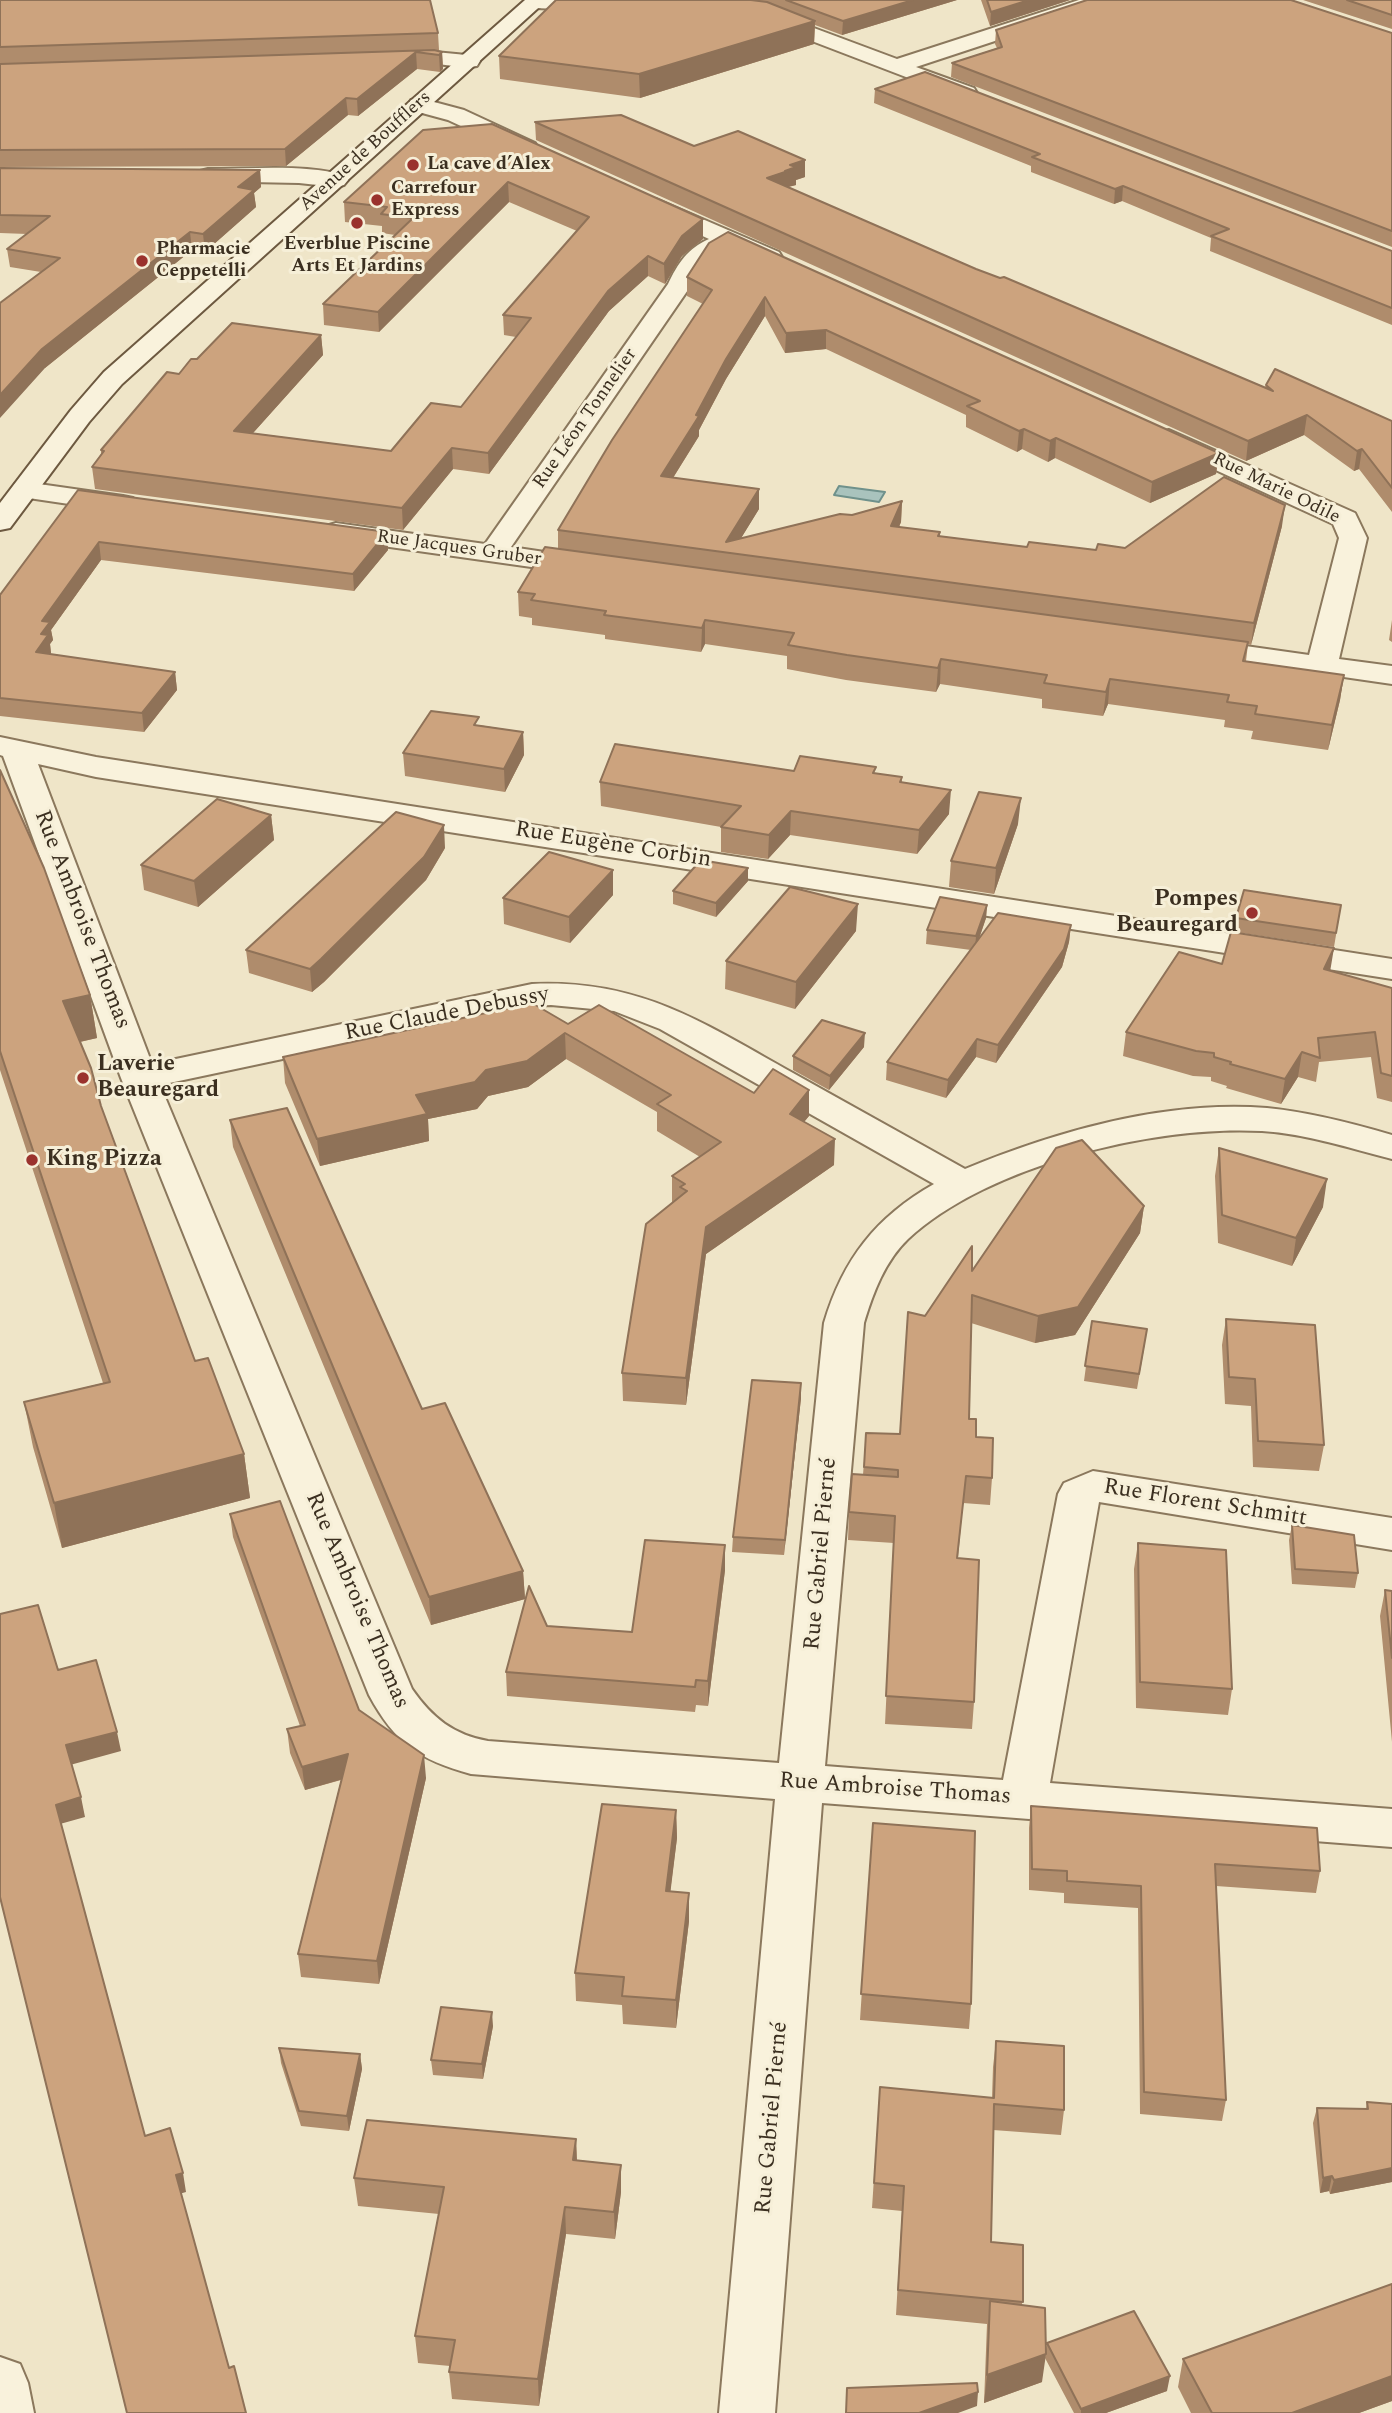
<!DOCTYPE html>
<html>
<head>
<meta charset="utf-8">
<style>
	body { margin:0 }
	canvas { display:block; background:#efe5c8 }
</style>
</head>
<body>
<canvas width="1392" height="2413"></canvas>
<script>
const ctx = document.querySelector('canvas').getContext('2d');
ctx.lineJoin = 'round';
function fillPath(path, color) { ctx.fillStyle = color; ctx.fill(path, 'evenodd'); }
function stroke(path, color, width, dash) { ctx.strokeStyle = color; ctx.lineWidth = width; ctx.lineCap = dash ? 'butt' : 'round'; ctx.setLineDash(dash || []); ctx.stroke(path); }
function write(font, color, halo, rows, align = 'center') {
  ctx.font = font + ' Spectral,serif'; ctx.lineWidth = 6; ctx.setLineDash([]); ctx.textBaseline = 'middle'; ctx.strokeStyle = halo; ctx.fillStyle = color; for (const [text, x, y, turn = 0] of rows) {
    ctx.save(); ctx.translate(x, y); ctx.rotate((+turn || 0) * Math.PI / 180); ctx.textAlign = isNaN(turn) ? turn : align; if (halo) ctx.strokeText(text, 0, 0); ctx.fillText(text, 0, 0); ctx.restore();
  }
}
const water = new Path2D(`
	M 839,486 L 885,492 L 879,502 L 834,495 Z`);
fillPath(water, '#a9c3bd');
stroke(water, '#6f918b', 2);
const street = new Path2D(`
	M 526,0 L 611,0 L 616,5 L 613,9 L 606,11 L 535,8 L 528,6 Z
	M 1079,0 L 1110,0 L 1107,4 L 916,67 L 974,88 L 977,93 L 974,98 L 966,100 L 757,20 L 754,16 L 757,12 L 771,12 L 897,59 Z
	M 435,52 L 477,56 L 480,61 L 477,66 C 463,69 450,65 436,64 C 419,64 400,68 383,64 L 380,59 L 383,54 Z
	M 419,98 L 464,110 L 535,143 L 538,148 L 535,153 L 519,153 L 448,120 L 411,110 L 408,105 L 411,100 Z
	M 208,169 C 253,169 301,164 344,175 L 348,180 L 344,185 L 336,187 L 299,183 L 200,181 L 196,176 L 200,171 Z
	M 656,199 L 779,252 L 782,257 L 779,262 L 770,264 L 761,262 L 729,248 L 707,260 L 692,284 L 511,547 L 598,560 L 602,566 L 598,572 L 588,575 L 326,538 L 322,532 L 326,526 L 336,523 L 485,544 L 668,284 C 678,263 688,248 709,239 L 648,211 L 644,206 L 648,201 Z
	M 1169,430 L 1355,513 L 1367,538 L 1339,659 L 1392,666 L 1392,684 L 1185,654 L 1181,648 L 1185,642 L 1196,639 L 1309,655 L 1339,538 L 1333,524 L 1159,444 L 1156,438 L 1159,432 Z
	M 25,482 L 123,496 L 133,498 L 137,504 L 133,510 L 123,512 L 15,496 L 11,490 L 15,484 Z
	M 0,737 L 96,757 L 1392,959 L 1392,979 L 96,777 L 38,764 L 152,1064 L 532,984 C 640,979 703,1023 793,1073 C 850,1105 908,1137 965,1169 C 1057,1131 1166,1100 1267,1108 C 1309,1112 1351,1123 1392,1135 L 1392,1159 C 1349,1148 1307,1134 1262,1131 C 1154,1125 988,1165 908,1239 C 885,1261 873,1293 864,1323 L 825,1766 L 1003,1780 L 1058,1494 L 1064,1483 L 1093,1471 L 1392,1518 L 1392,1550 L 1099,1502 L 1050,1783 L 1392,1809 L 1392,1847 L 822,1803 L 775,2413 L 719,2413 L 775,1799 L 471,1774 C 419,1760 395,1743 369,1695 L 121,1078 L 3,756 L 0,755 ZM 551,1005 L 614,1011 L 660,1029 L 934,1184 C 876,1217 843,1259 824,1323 L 779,1763 L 488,1741 C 454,1735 432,1718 412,1689 L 160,1085 L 532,1006 Z
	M 0,2357 L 20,2364 L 28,2383 L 34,2413 L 0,2413 Z`);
const secondary = new Path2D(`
	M 525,0 L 547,0 L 122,384 L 89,422 L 10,528 L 0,530 L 0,503 L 71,410 L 104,372 Z`);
stroke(street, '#8b785d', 4);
stroke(secondary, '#6d5940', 4);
fillPath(street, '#f9f2dc');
fillPath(secondary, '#f9f2dc');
fillPath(new Path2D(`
	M 0,0 L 438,33 L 439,50 L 289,55 L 434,50 L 442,52 L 443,69 L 440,72 L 417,69 L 358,116 L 348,115 L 286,166 L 0,167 Z
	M 556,0 L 957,0 L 842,35 L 815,25 L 814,44 L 640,98 L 500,79 L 499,56 Z
	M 981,0 L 1070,0 L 990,26 Z
	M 1303,0 L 1392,0 L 1392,29 Z
	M 996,30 L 1392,33 L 1392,247 L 951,77 L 952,63 L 997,48 L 995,44 Z
	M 875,89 L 1392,251 L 1392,325 L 1210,251 L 1211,238 L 1122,201 L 1114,204 L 1031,172 L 1031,166 L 874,103 Z
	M 535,122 L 694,146 L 805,160 L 805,177 L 796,180 L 796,185 L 788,187 L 976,269 L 1265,387 L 1266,385 L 1392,421 L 1392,512 L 1359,469 L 1354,471 L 1304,435 L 1246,461 L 536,140 Z
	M 423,130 L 703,219 L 703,239 L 682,256 L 665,284 L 648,276 L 609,311 L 489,474 L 453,469 L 403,530 L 95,489 L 92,467 L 101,454 L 101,450 L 179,374 L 197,359 L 321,335 L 323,355 L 253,433 L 391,451 L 461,407 L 516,337 L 504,335 L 503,315 L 577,231 L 509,202 L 379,332 L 324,325 L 323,304 L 395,235 L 382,233 L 382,226 L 345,222 L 344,202 Z
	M 0,168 L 260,170 L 261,187 L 254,193 L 256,207 L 205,252 L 192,250 L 45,368 L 41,272 L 10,267 L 7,249 L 27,234 L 0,233 Z
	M 709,243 L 1219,453 L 1216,474 L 1150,503 L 1055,458 L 1048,462 L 1022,449 L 1017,452 L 966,427 L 966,415 L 826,349 L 785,353 L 765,316 L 726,379 L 699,430 L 699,436 L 673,478 L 759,509 L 741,538 L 852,515 L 902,501 L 901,522 L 899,527 L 940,532 L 940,536 L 1027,547 L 1096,550 L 1125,548 L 1282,526 L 1251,645 L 1248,644 L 1246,661 L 1344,675 L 1340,700 L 1328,750 L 1251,739 L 1253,731 L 1224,727 L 1225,720 L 1108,704 L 1103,716 L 1042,708 L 1042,699 L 940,684 L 936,692 L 846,680 L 787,669 L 787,656 L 705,644 L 701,652 L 605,639 L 605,635 L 532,625 L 532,618 L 519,616 L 518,592 L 558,549 L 558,530 L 703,304 L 687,296 L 687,277 Z
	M 78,490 L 387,532 L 388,550 L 354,591 L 101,560 L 51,630 L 53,640 L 50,644 L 51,653 L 50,654 L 175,672 L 177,690 L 144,732 L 0,716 L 0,595 Z
	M 1392,620 L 1392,642 L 1389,640 Z
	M 479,725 L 523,732 L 524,755 L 505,792 L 405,776 L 403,753 Z
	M 0,770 L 90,995 L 97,1038 L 80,1042 L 101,1106 L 195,1361 L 244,1454 L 250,1498 L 62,1548 L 33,1447 L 24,1402 L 103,1383 L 0,1070 Z
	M 794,771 L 875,774 L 902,777 L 902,782 L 949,814 L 917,854 L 790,835 L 768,859 L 721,852 L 721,827 L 601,806 L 600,782 Z
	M 271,815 L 274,840 L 198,907 L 144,890 L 141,865 Z
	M 1018,824 L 994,894 L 949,887 L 951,861 Z
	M 445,848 L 426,880 L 324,982 L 312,992 L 249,973 L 246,950 Z
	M 748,881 L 716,917 L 673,904 L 673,891 Z
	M 613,895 L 570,943 L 504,924 L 503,898 Z
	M 987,905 L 986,918 L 979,939 L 1071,925 L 1069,942 L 1062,967 L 996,1063 L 976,1057 L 946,1098 L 886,1080 L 887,1062 L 971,950 L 926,944 L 927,930 Z
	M 1341,905 L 1334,947 L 1235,932 L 1236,918 Z
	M 856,931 L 795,1009 L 725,989 L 726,961 Z
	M 1222,964 L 1330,971 L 1392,988 L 1392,1102 L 1377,1098 L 1371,1057 L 1319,1062 L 1316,1082 L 1298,1077 L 1281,1104 L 1226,1088 L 1227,1086 L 1211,1081 L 1211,1077 L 1193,1076 L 1123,1056 L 1126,1032 Z
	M 568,1024 L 754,1093 L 809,1116 L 804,1122 L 834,1165 L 706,1254 L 686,1405 L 623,1401 L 622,1373 L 672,1203 L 672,1176 L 700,1157 L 657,1131 L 657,1112 L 566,1059 L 528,1087 L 488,1096 L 477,1109 L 428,1119 L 429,1141 L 320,1166 L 285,1083 L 283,1057 Z
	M 864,1047 L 829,1090 L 793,1070 L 793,1056 Z
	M 230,1120 L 422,1409 L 523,1571 L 525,1599 L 431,1625 L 233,1147 Z
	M 1219,1148 L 1323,1207 L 1292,1266 L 1218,1243 L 1215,1176 Z
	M 1144,1206 L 1140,1233 L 1075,1335 L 1035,1343 L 971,1323 L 969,1419 L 992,1478 L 990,1505 L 963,1503 L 958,1558 L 974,1702 L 972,1729 L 885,1724 L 894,1543 L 848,1540 L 849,1512 L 863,1475 L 866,1433 L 900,1434 L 925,1316 L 972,1271 Z
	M 1226,1319 L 1324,1445 L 1319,1471 L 1253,1467 L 1251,1406 L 1225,1404 L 1222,1345 Z
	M 1092,1321 L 1145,1343 L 1137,1389 L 1084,1381 Z
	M 801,1383 L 801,1398 L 784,1555 L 732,1552 L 733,1537 Z
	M 230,1514 L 359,1710 L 426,1778 L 379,1984 L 301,1977 L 298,1954 L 341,1780 L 305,1790 L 290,1753 L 287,1729 L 300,1726 L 233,1537 Z
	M 1292,1525 L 1358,1573 L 1355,1588 L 1292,1584 L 1289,1540 Z
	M 1138,1543 L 1232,1689 L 1228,1715 L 1136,1708 L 1134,1569 Z
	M 725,1545 L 725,1570 L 708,1706 L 696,1705 L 695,1712 L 507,1696 L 506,1672 L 547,1626 L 632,1632 Z
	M 1385,1590 L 1392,1591 L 1392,1742 L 1380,1616 Z
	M 1031,1806 L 1320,1871 L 1316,1893 L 1216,1886 L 1226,2100 L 1222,2121 L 1140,2114 L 1138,1908 L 1064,1903 L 1064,1893 L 1029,1890 L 1029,1828 Z
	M 676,1810 L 677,1838 L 670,1892 L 689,1893 L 689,1921 L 676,2028 L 623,2024 L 622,2005 L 576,2001 L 575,1973 Z
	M 873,1823 L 971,2004 L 969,2029 L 860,2020 Z
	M 493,2026 L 483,2079 L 433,2075 L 431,2060 Z
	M 996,2041 L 1064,2110 L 1061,2135 L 993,2130 L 991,2242 L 1023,2245 L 1022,2305 L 1042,2382 L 984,2403 L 987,2324 L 896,2315 L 902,2211 L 872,2208 L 880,2087 L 992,2098 L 993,2067 Z
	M 279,2048 L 360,2054 L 362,2069 L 349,2131 L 301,2126 L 281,2063 Z
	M 1367,2102 L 1392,2104 L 1392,2182 L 1330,2194 L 1329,2191 L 1320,2193 L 1313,2123 L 1317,2108 L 1366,2109 Z
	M 576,2139 L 577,2160 L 621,2165 L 621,2192 L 615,2239 L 566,2234 L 539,2406 L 452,2399 L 449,2372 L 450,2366 L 418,2363 L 415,2336 L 439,2214 L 358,2206 L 354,2178 Z
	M 1392,2284 L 1392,2401 L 1359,2413 L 1191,2413 L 1178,2387 L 1183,2359 Z
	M 1047,2343 L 1167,2391 L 1106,2413 L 1074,2413 L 1045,2358 Z`), '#af8c6c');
fillPath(new Path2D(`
	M 913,0 L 957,0 L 842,35 L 843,21 Z
	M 1029,0 L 1070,0 L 990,26 L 991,12 Z
	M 815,21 L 814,44 L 640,98 L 639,74 Z
	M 416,52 L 417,69 L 358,116 L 357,99 Z
	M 442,52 L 443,69 L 440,72 L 439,55 Z
	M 346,98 L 348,115 L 286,166 L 285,149 Z
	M 805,160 L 805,177 L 796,180 L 796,185 L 788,187 L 767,178 L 790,165 Z
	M 260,170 L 261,187 L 254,193 L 256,207 L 205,252 L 203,234 L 238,187 Z
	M 508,182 L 509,202 L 379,332 L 378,312 Z
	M 1123,186 L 1122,201 L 1114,204 L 1115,189 Z
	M 703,219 L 703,239 L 682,256 L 665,284 L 664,264 L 682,236 Z
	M 190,232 L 192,250 L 45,368 L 0,418 L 0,395 L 42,349 Z
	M 648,256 L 648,276 L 609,311 L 489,474 L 488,453 L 608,291 Z
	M 765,297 L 765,316 L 726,379 L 699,430 L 699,436 L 661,497 L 661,476 L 696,415 L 726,359 Z
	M 826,330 L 826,349 L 785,353 L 786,333 Z
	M 321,335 L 323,355 L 236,452 L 234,431 Z
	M 1307,415 L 1304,435 L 1246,461 L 1248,441 Z
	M 1024,429 L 1022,449 L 1017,452 L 1019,431 Z
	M 1056,438 L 1055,458 L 1048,462 L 1050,441 Z
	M 452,448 L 453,469 L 403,530 L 402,508 Z
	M 1362,449 L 1359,469 L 1354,471 L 1357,451 Z
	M 1219,453 L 1216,474 L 1150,503 L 1152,482 Z
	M 759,489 L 759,509 L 732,553 L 726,542 Z
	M 902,501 L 901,522 L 890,547 L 891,526 Z
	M 1285,505 L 1282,526 L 1251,645 L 1254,623 Z
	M 387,532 L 388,550 L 354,591 L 353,574 Z
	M 99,542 L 101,560 L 51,630 L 53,640 L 50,644 L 51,653 L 39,670 L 36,652 L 42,621 Z
	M 705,620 L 705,644 L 701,652 L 702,628 Z
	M 941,659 L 940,684 L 936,692 L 938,668 Z
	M 175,672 L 177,690 L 144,732 L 142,713 Z
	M 1344,675 L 1340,700 L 1328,750 L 1332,725 Z
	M 1110,679 L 1108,704 L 1103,716 L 1106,692 Z
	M 523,732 L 524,755 L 505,792 L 504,769 Z
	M 951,790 L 949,814 L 917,854 L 919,830 Z
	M 1021,798 L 1018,824 L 994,894 L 996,868 Z
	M 791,811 L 790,835 L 768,859 L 769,835 Z
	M 271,815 L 274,840 L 198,907 L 194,881 Z
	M 444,825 L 445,848 L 426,880 L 324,982 L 312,992 L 310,969 Z
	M 748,868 L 748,881 L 716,917 L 716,903 Z
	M 613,870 L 613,895 L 570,943 L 569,917 Z
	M 858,904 L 856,931 L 795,1009 L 796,982 Z
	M 987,905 L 986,918 L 975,950 L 976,936 Z
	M 1071,925 L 1069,942 L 1062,967 L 996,1063 L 998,1045 Z
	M 1334,948 L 1330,972 L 1324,969 Z
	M 90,995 L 97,1038 L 70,1044 L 63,1001 Z
	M 565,1033 L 566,1059 L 528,1087 L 488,1096 L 477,1109 L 428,1119 L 429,1141 L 320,1166 L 317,1139 L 416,1095 L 486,1070 Z
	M 865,1033 L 864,1047 L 829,1090 L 830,1076 Z
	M 977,1039 L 976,1057 L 946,1098 L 948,1080 Z
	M 1302,1052 L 1298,1077 L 1281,1104 L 1285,1079 Z
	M 809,1090 L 809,1116 L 789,1140 L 790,1114 Z
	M 835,1139 L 834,1165 L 706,1254 L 686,1405 L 686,1378 L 706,1227 Z
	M 1327,1179 L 1323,1207 L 1292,1266 L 1296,1238 Z
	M 1144,1206 L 1140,1233 L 1075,1335 L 1035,1343 L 1038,1316 Z
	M 801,1383 L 801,1398 L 784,1555 L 785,1540 Z
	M 244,1454 L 250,1498 L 62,1548 L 54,1503 Z
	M 725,1545 L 725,1570 L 708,1706 L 708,1681 Z
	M 523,1571 L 525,1599 L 431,1625 L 429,1597 Z
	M 117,1732 L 121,1751 L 70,1765 L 66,1745 Z
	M 348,1754 L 350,1777 L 305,1790 L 302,1767 Z
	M 424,1755 L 426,1778 L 379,1984 L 377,1961 Z
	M 81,1797 L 85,1817 L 60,1824 L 56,1805 Z
	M 676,1810 L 677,1838 L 667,1920 L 666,1891 Z
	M 689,1893 L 689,1921 L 676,2028 L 676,2000 Z
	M 492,2012 L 493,2026 L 483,2079 L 482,2064 Z
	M 360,2054 L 362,2069 L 349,2131 L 347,2116 Z
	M 576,2139 L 577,2167 L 573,2160 Z
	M 621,2165 L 621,2192 L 615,2239 L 614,2212 Z
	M 1392,2168 L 1392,2182 L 1330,2194 L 1334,2180 Z
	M 183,2173 L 186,2192 L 179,2194 L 176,2175 Z
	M 1332,2176 L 1329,2191 L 1320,2193 L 1323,2178 Z
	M 565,2207 L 566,2234 L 539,2406 L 538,2379 Z
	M 1046,2354 L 1042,2382 L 984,2403 L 987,2375 Z
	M 1170,2376 L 1167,2391 L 1106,2413 L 1081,2413 L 1081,2409 Z
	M 1392,2376 L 1392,2401 L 1359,2413 L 1292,2413 Z
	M 978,2392 L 977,2406 L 958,2413 L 919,2413 Z`), '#8f7258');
const building = new Path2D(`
	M 0,0 L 430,0 L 438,33 L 0,47 Z
	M 556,0 L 751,0 L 767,2 L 815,21 L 639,74 L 499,56 Z
	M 786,0 L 913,0 L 843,21 Z
	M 987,0 L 1029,0 L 991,12 Z
	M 1087,0 L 1291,0 L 1392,33 L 1392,231 L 952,63 L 1002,47 L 996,30 Z
	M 1347,0 L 1392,0 L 1392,15 Z
	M 434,50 L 442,52 L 439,55 L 416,52 L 357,99 L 346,98 L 285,149 L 0,150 L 0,64 Z
	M 925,72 L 1392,251 L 1392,308 L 1211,236 L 1229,229 L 1123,186 L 1115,189 L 1032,157 L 1040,154 L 875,89 Z
	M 621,115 L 694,146 L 738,131 L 805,160 L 790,165 L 796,167 L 785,171 L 788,171 L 767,178 L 976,269 L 1000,278 L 1004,277 L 1273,391 L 1266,385 L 1275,369 L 1392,421 L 1392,488 L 1362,449 L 1357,451 L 1307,415 L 1248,441 L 535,122 Z
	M 492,124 L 703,219 L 682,236 L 664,264 L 648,256 L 608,291 L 488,453 L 452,448 L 402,508 L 92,467 L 104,451 L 101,450 L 167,372 L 179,374 L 191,359 L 197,359 L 232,323 L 321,335 L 234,431 L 391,451 L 431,403 L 461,407 L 531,318 L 503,315 L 589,217 L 508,182 L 378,312 L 323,304 L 413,218 L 381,214 L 387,207 L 344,202 L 423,130 Z
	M 0,168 L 260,170 L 238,187 L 254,190 L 203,234 L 190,232 L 42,349 L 0,395 L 0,303 L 60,258 L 7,249 L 50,216 L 0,215 Z
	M 728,232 L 1219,453 L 1152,482 L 1056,438 L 1050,441 L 1024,429 L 1019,431 L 967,406 L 980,401 L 826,330 L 786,333 L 765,297 L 726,359 L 696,415 L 699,416 L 661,476 L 759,489 L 726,542 L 840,514 L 852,515 L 902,501 L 891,526 L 940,532 L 938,536 L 1027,547 L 1029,542 L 1096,550 L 1098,544 L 1125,548 L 1224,477 L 1285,505 L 1254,623 L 558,530 L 612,440 L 712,290 L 687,277 L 709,243 Z
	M 78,490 L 387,532 L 353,574 L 99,542 L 42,621 L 50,622 L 41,634 L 48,635 L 36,652 L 175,672 L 142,713 L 0,698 L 0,595 Z
	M 545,547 L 1248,642 L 1243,661 L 1344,675 L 1332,725 L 1255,714 L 1257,706 L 1227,702 L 1229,695 L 1110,679 L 1106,692 L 1044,683 L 1047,675 L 941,659 L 938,668 L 847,655 L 788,645 L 794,633 L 705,620 L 702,628 L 604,615 L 606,611 L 531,600 L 535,594 L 518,592 Z
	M 431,711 L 479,717 L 474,725 L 523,732 L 504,769 L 403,753 Z
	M 615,744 L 794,771 L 800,756 L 876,767 L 873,773 L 902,777 L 900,782 L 951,790 L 919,830 L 791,811 L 769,835 L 721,827 L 741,806 L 600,782 Z
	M 0,770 L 44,868 L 90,995 L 63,1001 L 91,1068 L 101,1106 L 195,1361 L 208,1358 L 244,1454 L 54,1503 L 24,1402 L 110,1382 L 0,1051 Z
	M 979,792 L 1021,798 L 996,868 L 951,861 Z
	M 217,799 L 271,815 L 194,881 L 141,865 Z
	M 396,812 L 444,825 L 424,857 L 321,959 L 310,969 L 246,950 Z
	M 549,852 L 613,870 L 569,917 L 503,898 Z
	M 701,860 L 748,868 L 716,903 L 673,891 Z
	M 790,887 L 858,904 L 796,982 L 726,961 Z
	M 1244,890 L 1341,905 L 1336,933 L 1236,918 Z
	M 940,897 L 987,905 L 976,936 L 927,930 Z
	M 998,913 L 1071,925 L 1064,949 L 998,1045 L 977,1039 L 948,1080 L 887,1062 Z
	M 1231,932 L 1334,948 L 1324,969 L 1392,988 L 1392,1076 L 1381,1073 L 1375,1032 L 1318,1038 L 1320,1058 L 1302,1052 L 1285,1079 L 1230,1064 L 1231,1062 L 1214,1057 L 1214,1053 L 1196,1051 L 1126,1032 L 1179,952 L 1222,964 Z
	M 532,1003 L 568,1024 L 599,1005 L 754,1093 L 773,1069 L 809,1090 L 790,1114 L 835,1139 L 706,1227 L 686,1378 L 622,1373 L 646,1224 L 687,1191 L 680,1187 L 685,1184 L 672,1176 L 721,1142 L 657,1104 L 671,1095 L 565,1033 L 527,1061 L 486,1070 L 475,1082 L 416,1095 L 427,1114 L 317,1139 L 283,1057 Z
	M 822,1020 L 865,1033 L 830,1076 L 793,1056 Z
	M 287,1108 L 422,1409 L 445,1403 L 523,1571 L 429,1597 L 230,1120 Z
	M 1082,1140 L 1144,1206 L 1078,1307 L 1038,1316 L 972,1295 L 969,1419 L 976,1419 L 976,1437 L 993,1438 L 992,1478 L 966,1476 L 957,1558 L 979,1560 L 974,1702 L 886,1696 L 895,1516 L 849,1512 L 852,1474 L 898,1477 L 898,1470 L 864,1467 L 866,1433 L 900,1434 L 908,1312 L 925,1316 L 972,1246 L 972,1271 L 1056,1148 Z
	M 1219,1148 L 1327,1179 L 1296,1238 L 1222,1215 Z
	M 1226,1319 L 1315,1325 L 1324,1445 L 1258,1441 L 1255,1379 L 1229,1377 Z
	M 1092,1321 L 1147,1329 L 1139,1374 L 1085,1366 Z
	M 752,1380 L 801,1383 L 785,1540 L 733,1537 Z
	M 280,1501 L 359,1710 L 424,1755 L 377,1961 L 298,1954 L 348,1754 L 302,1767 L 287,1729 L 305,1725 L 230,1514 Z
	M 1292,1525 L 1354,1535 L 1358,1573 L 1295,1569 Z
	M 645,1540 L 725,1545 L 708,1681 L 696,1680 L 695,1687 L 506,1672 L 529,1586 L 547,1626 L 632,1632 Z
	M 1138,1543 L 1226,1550 L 1232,1689 L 1140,1682 Z
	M 1385,1590 L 1392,1591 L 1392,1658 Z
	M 38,1605 L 58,1670 L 96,1660 L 117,1732 L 66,1745 L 81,1797 L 56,1805 L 145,2136 L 170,2128 L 183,2173 L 176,2175 L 229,2368 L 234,2366 L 246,2413 L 127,2413 L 0,1897 L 0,1614 Z
	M 602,1804 L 676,1810 L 666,1891 L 689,1893 L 676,2000 L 622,1996 L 624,1977 L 575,1973 Z
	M 1031,1806 L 1317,1828 L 1320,1871 L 1215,1864 L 1226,2100 L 1144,2092 L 1141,1886 L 1067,1881 L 1067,1871 L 1032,1869 Z
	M 873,1823 L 975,1831 L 971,2004 L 861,1994 Z
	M 441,2007 L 492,2012 L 482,2064 L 431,2060 Z
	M 996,2041 L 1064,2046 L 1064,2110 L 994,2104 L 991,2242 L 1023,2245 L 1023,2302 L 898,2290 L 904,2186 L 874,2183 L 880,2087 L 994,2098 Z
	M 279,2048 L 360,2054 L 347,2116 L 299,2111 Z
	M 1367,2102 L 1392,2104 L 1392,2168 L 1334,2180 L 1332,2176 L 1323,2178 L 1317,2108 L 1368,2109 Z
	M 367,2120 L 576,2139 L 573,2160 L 621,2165 L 614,2212 L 565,2207 L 538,2379 L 449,2372 L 455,2340 L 415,2336 L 444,2187 L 354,2178 Z
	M 1392,2284 L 1392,2376 L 1292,2413 L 1212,2413 L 1183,2359 Z
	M 990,2301 L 1045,2308 L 1046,2354 L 987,2375 Z
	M 1134,2311 L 1170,2376 L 1081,2409 L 1047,2343 Z
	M 977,2383 L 978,2392 L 919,2413 L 846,2413 L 847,2388 Z`);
fillPath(building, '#cca37e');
stroke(building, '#8f7258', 2);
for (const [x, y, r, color] of [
	[413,165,7,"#9a322d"],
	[377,200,7,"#9a322d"],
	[357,223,7,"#9a322d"],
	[142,261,7,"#9a322d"],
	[1252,913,7,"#9a322d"],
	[83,1078,7,"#9a322d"],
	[32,1160,7,"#9a322d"]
]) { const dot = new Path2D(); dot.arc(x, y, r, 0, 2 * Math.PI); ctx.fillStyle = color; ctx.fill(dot); stroke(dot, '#f6efd8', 2.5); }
write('19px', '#3b2f20', '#f6efd8', [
	["Avenue de Boufflers",366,152,-42],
	["Rue Léon Tonnelier",586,419,-55],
	["Rue Marie Odile",1276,489,26],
	["Rue Jacques Gruber",459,549,8]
]);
write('bold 19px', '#3b2f20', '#f6efd8', [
	["La cave d’Alex",427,165],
	["Carrefour",391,189],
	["Express",391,211],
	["Everblue Piscine",357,245,"center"],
	["Arts Et Jardins",357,267,"center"],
	["Pharmacie",156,250],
	["Ceppetelli",156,272]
], 'left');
write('23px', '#3b2f20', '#f6efd8', [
	["Rue Eugène Corbin",613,846,9],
	["Rue Ambroise Thomas",81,920,69],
	["Rue Claude Debussy",447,1015,-11],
	["Rue Florent Schmitt",1205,1504,9],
	["Rue Gabriel Pierné",822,1554,-85],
	["Rue Ambroise Thomas",356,1601,67],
	["Rue Ambroise Thomas",895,1790,4],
	["Rue Gabriel Pierné",773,2118,-85]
]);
write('bold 23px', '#3b2f20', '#f6efd8', [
	["Pompes",1238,900,"right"],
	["Beauregard",1238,926,"right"],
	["Laverie",97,1065],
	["Beauregard",97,1091],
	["King Pizza",46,1160]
], 'left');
</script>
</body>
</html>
